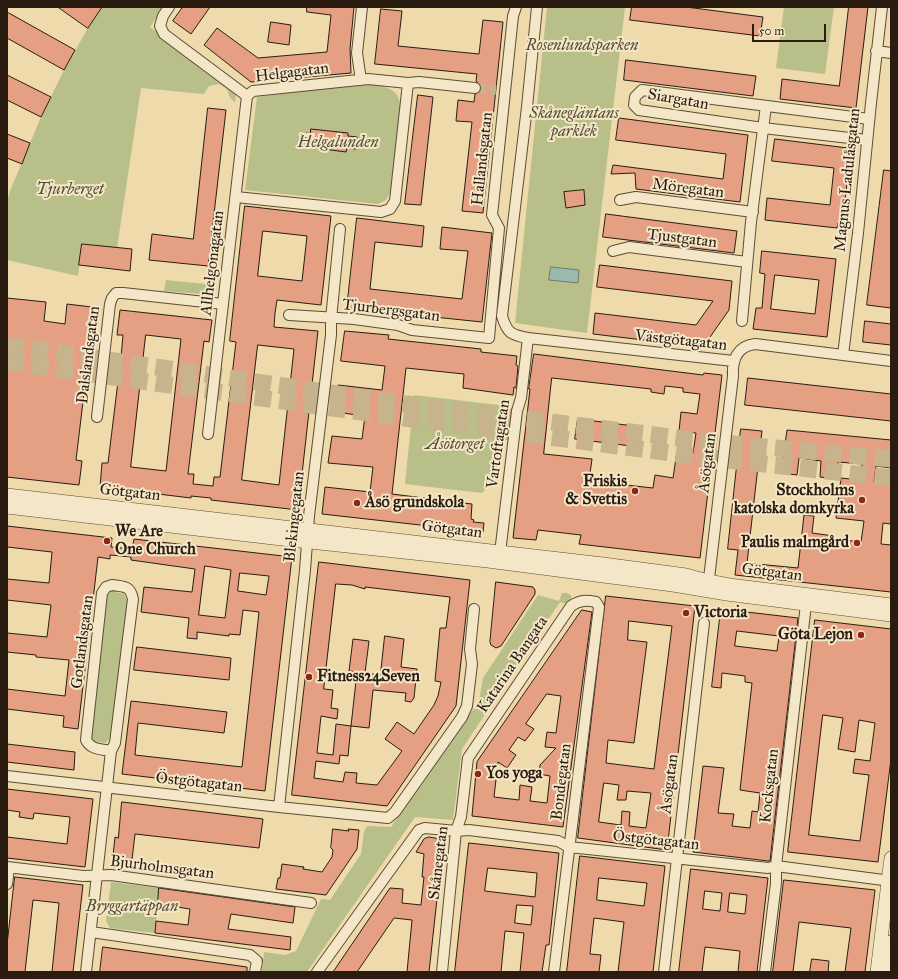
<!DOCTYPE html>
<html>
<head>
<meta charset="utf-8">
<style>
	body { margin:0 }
	#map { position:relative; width:898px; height:979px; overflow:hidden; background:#eedaab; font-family:"IM FELL Great Primer",serif }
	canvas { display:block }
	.frame { position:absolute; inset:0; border:8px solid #2b1c12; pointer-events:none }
	.scale { position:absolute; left:752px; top:24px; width:74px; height:18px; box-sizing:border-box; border:2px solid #2b1c12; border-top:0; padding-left:5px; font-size:12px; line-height:14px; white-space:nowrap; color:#2b1c12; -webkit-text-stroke:3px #f4e7c8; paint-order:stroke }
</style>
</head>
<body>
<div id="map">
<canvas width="898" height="979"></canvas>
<div class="frame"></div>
<div class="scale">50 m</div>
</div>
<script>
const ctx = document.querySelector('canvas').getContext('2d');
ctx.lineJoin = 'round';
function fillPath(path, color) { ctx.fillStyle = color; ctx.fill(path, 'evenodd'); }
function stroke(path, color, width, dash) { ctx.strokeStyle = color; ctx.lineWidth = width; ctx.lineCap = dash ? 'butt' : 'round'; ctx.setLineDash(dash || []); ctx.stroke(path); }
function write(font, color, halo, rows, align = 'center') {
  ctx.font = font + ' "IM FELL Great Primer",serif'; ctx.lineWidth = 4; ctx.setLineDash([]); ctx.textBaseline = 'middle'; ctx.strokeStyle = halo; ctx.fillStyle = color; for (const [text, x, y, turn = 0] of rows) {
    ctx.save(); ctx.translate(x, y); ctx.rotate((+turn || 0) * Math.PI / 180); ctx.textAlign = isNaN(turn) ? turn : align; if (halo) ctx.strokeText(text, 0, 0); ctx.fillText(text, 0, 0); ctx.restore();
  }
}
fillPath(new Path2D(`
	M 101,7 L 164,7 L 150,27 L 236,92 L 235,103 L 229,96 L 227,89 L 219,84 L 209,86 L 204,94 L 141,88 L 117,248 L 82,244 L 78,276 L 7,260 L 7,201 L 10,191 L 41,117 L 64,70 L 88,28 Z
	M 547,7 L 625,7 L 587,333 L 515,323 Z
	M 784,7 L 834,7 L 825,74 L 776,68 Z
	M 351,85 C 365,85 393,82 399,99 C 400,102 400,106 400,109 L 392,190 L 386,200 L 378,204 L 245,190 L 257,97 Z
	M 166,280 L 215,285 L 214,295 L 164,291 Z
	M 414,395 L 499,405 L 507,414 L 498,477 L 482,493 L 405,484 Z
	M 111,591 L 124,594 L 128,601 L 111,737 L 105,743 L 92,741 L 89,734 L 105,598 Z
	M 562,593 L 567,593 L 571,595 L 571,600 L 567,604 L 560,602 L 462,749 L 453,820 L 415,817 L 307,972 L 262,972 L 264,952 L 285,955 L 296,951 L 321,899 L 330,900 L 361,854 L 364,832 L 367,826 L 391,827 L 479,701 L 483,678 L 538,595 L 559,601 Z
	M 111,882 L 159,888 L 155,933 L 110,928 L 106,921 Z`), '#b9bf88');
const water = new Path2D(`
	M 551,267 L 579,270 L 578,283 L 549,280 Z`);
fillPath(water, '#99baad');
stroke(water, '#6d7b6f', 1);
const building = new Path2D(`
	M 58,7 L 102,7 L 88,28 Z
	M 183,7 L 210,7 L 191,34 L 173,21 Z
	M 307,7 L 354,7 L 350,49 L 351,73 L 251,82 L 204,45 L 217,28 L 258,58 L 327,52 L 331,15 L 307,12 Z
	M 632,7 L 686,7 L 763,17 L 760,36 L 630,20 Z
	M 849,7 L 868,7 L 856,108 L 780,99 L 782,79 L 839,86 Z
	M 381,9 L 402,11 L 398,46 L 479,54 L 483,20 L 503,22 L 483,213 L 462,211 L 472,122 L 456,121 L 458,100 L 474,102 L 475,94 L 480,91 L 481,86 L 476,81 L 477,74 L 375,64 Z
	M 7,12 L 75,50 L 64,70 L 7,38 Z
	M 271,22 L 291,25 L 289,45 L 268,42 Z
	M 626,60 L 756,76 L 753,96 L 624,80 Z
	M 7,75 L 51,97 L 41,117 L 7,100 Z
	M 418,95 L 433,97 L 421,205 L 405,204 Z
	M 208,108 L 226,110 L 210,249 L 213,255 L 209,257 L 208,266 L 149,260 L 152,234 L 193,239 Z
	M 619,118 L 748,135 L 740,202 L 636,189 L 635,173 L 611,174 L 613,165 L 723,179 L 726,154 L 616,140 Z
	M 311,129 L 348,133 L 348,136 L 357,137 L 356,149 L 347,148 L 346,152 L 309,147 L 310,143 L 305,142 L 306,133 L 310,134 Z
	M 7,134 L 30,143 L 22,164 L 7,158 Z
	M 775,139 L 848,148 L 851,151 L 842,224 L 838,223 L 837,228 L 765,220 L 767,198 L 830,205 L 834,168 L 772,161 Z
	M 884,170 L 891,171 L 891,308 L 867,305 Z
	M 584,190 L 585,205 L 566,208 L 564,192 Z
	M 245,206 L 331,216 L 321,305 L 277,300 L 275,313 L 274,327 L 318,331 L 298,510 L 211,500 L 211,498 L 191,496 L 191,498 L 100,487 L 102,463 L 108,463 L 121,357 L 123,335 L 117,335 L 120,310 L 212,320 L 209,342 L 204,341 L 188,474 L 194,474 L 193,484 L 213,486 L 214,477 L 220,477 L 236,342 L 230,341 ZM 263,231 L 307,236 L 302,281 L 258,276 ZM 146,335 L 181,339 L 166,471 L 131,467 ZM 258,345 L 294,349 L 279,485 L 242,480 Z
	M 606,214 L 737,231 L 734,253 L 603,237 Z
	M 357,218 L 424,226 L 422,247 L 375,242 L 370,289 L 462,299 L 468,251 L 440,249 L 442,227 L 492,233 L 482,322 L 347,308 Z
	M 82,244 L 132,249 L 130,271 L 79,265 Z
	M 762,251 L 836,259 L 827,337 L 753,329 L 756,308 L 762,308 L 765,274 L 760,273 ZM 775,275 L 819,280 L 815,314 L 771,309 Z
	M 600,265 L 732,281 L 729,310 L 703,347 L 593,334 L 595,313 L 696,325 L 713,301 L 597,287 Z
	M 7,298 L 46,302 L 44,321 L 65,324 L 67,304 L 100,308 L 97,328 L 92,328 L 90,344 L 95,344 L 90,386 L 85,385 L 76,460 L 82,461 L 79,485 L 7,477 Z
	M 865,321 L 891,324 L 891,345 L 863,342 Z
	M 345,331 L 389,335 L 388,339 L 481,349 L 481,352 L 517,356 L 516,365 L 518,366 L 516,388 L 514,387 L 513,395 L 463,388 L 464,374 L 406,368 L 392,494 L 472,504 L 471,519 L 474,520 L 473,522 L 484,523 L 483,532 L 322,514 L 325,487 L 370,492 L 373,467 L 328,463 L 332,436 L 362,439 L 365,416 L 335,412 L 338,385 L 382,390 L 385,366 L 341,361 Z
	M 534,354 L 703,375 L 704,373 L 722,375 L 700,558 L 579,544 L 581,535 L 538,530 L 536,540 L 513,538 L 530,389 L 529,389 ZM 552,378 L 651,389 L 651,392 L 664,394 L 665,386 L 683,388 L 683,392 L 700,394 L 697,414 L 681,412 L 679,431 L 696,433 L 693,453 L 677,451 L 673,478 L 655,475 L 653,488 L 589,481 L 592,459 L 544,454 Z
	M 748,378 L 891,394 L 891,421 L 745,405 Z
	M 578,419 L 642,427 L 639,447 L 575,439 Z
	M 741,429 L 762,431 L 747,563 L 798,568 L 804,515 L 814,516 L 812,533 L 834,536 L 834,539 L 861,542 L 864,521 L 836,518 L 841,478 L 860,480 L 862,464 L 838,462 L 837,479 L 820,477 L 821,461 L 799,458 L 797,475 L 781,473 L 787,430 L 891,440 L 891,468 L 876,466 L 874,482 L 891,484 L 891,524 L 883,523 L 881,544 L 891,545 L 891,592 L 735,575 L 738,550 L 728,549 Z
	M 7,526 L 112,538 L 111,547 L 132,549 L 134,539 L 292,557 L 265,791 L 122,774 L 131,701 L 227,712 L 224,733 L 138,723 L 135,755 L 242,767 L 259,612 L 243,610 L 240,635 L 229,634 L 229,636 L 197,632 L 197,639 L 187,638 L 189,618 L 141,612 L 144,587 L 192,592 L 195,569 L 131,560 L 131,557 L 110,555 L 110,559 L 98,557 L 78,729 L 63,727 L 64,716 L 7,709 L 7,689 L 65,696 L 69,660 L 36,657 L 36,655 L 7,652 L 7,633 L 47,637 L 51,605 L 7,600 L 7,579 L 49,583 L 52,552 L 7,547 ZM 205,566 L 231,570 L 225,618 L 199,615 ZM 240,573 L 269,576 L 266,595 L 238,591 Z
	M 319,562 L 470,580 L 456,706 L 387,806 L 292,795 ZM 336,584 L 352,585 L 365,589 L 365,587 L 450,597 L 446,628 L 440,628 L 435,681 L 441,682 L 438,696 L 434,705 L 414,734 L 397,722 L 385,739 L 402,751 L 377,785 L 356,783 L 357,773 L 345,772 L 343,782 L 314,778 L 316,761 L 339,764 L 340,755 L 348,756 L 351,726 L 336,724 L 333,755 L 317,753 L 321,716 L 337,719 L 338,709 L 331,708 L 333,690 L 324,689 Z
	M 496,582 L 533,587 L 535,590 L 535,594 L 501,646 L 496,648 L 491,645 L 490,642 Z
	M 606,596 L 695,606 L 667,850 L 578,838 ZM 629,621 L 672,626 L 654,769 L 606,763 L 608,740 L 634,743 L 647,642 L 628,640 ZM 604,783 L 619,785 L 617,800 L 626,800 L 627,791 L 651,793 L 646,828 L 629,826 L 630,812 L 622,811 L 621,825 L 599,822 Z
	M 721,609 L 798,618 L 770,861 L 768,861 L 693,852 L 703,766 L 724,768 L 718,813 L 734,814 L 732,826 L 750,828 L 752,811 L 758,812 L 760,793 L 740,790 L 752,683 L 745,682 L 745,676 L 722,673 L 721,688 L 712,687 ZM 737,631 L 779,636 L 777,651 L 735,646 Z
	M 582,610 L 592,612 L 563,827 L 472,816 L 477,762 ZM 547,694 L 561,696 L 556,733 L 547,732 L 545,747 L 556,748 L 540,765 L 539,774 L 550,776 L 547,803 L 530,801 L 532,787 L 520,785 L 519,800 L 494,797 L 498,762 L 507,768 L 516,755 L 509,750 L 518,737 L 525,741 L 534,729 L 526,724 Z
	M 815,620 L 891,629 L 891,759 L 878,862 L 788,852 ZM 823,715 L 843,718 L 838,749 L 855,752 L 859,720 L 875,723 L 870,761 L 855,759 L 853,773 L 869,775 L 860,841 L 809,835 Z
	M 385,636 L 404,639 L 401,667 L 417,669 L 414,698 L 411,702 L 405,701 L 406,693 L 373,690 L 369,728 L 351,726 L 357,672 L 349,671 L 353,639 L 369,641 L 365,673 L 380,675 Z
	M 137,647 L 231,658 L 229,680 L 134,670 Z
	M 7,744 L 75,752 L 74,770 L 7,762 Z
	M 7,789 L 93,799 L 85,867 L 7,858 L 7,837 L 67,844 L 70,817 L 34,813 L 33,819 L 19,817 L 20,812 L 7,810 Z
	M 122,802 L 263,819 L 259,848 L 135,834 L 131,868 L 112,865 L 115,837 L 118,838 Z
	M 333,829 L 349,831 L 348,829 L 359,830 L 357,849 L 326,895 L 276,889 L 278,878 L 280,878 L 282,864 L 304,867 L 303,869 L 322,872 L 332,857 L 333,850 L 331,848 Z
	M 429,837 L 440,839 L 443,844 L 429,972 L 407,972 L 412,920 L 394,918 L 357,972 L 333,972 L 390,888 L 403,889 L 402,903 L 421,905 L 424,877 L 422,877 L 424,854 L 416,852 L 424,839 Z
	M 469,843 L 559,853 L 549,945 L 546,945 L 542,972 L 520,972 L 524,933 L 505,931 L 501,972 L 455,972 ZM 488,868 L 537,873 L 535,897 L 485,891 ZM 517,905 L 533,906 L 531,925 L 515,923 Z
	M 580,856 L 665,866 L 653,972 L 618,972 L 624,922 L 594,918 L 590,954 L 601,955 L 599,972 L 567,972 ZM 599,878 L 647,883 L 644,906 L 597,900 Z
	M 691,869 L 768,878 L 757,972 L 738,972 L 740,951 L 705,947 L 702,972 L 679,972 ZM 705,891 L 722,893 L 720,911 L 703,909 ZM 730,893 L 747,895 L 745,914 L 728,912 Z
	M 15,877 L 83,885 L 73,972 L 52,972 L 59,903 L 33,900 L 25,972 L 7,972 L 7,945 Z
	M 784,880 L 875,890 L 865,972 L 845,972 L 851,928 L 799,922 L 793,972 L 773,972 Z
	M 159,888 L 295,907 L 293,923 L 231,914 L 228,929 L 291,937 L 290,950 L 155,933 L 156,921 L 188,925 L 190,909 L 158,904 Z
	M 103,947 L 247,967 L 247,972 L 100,972 Z
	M 812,959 L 829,961 L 828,972 L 810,972 Z`);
fillPath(building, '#e59f82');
stroke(building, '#2b1c12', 1);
stroke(new Path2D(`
	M 475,88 L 496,90`), '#c7b48c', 10, [10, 5]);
stroke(new Path2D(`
	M 7,345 L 399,403 L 703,441 L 891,459
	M 7,362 L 396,417 L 701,457 L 891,478`), '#c7b48c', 17, [17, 8]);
const minor = new Path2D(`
	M 169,7 L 163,16 L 160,26 L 164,34 L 247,96
	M 537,7 L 527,107 L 502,316 C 507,333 511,335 528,338 L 733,361
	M 876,51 L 891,53
	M 361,80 L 357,53 L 362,7
	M 247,96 L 253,91 L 368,79 L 408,83 L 419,82 L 475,88
	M 867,140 L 763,128 L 639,110 L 634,105 L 635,97 L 642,90 L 869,119
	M 236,197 L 381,212 L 390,209 L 395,201 L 408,83
	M 620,200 L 636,197 L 753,212
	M 613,251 L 629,247 L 747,262
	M 289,315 L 354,319 L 398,325 L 412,330 L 489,338 L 499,228 L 492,215 L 513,16 L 516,7
	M 742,321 L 751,222 L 766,106
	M 843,355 L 858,233 L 871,103 L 882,7
	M 97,417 L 110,304 L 112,298 L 116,293 L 123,293 L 223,304
	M 208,434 L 247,96
	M 500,553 L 517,411 L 521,398 L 528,338
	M 112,585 C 124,587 130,585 133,599 L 115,743 L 111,751 C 101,749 91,750 86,740 L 102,593 L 106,587 Z
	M 708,587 L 733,376 C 732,360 737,346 755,344 L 891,361
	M 7,776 L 279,807 L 388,818 L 395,812 L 462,717 L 467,706 L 472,664 L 470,649 L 474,609
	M 279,807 L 305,570 L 309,516 L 331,335 L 331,319 L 340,229
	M 7,867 L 83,876 L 111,875 L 311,903
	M 7,884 L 9,868
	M 91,932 L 250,955 L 257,961 L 255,972
	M 86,972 L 111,751
	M 317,972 L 419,830 L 425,828 L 456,831 L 469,830 L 558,841 L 569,847 L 768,868 L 776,866 L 891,881
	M 442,972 L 456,831 L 461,817 L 468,758 L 571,606 C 580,600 586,600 596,602 L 599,607 L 554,972
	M 664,972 L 704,623
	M 765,972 L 776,883 L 776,866 L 806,604`);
const tertiary = new Path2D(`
	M 7,495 L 603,564 L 686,575 L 708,581 L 729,585 L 891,605
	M 7,507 L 282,539 L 488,561 L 673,585 L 727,594 L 891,615
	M 877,972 L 891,858
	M 887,972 L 891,942`);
stroke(minor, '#5c4c38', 12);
stroke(tertiary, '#5c4c38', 14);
stroke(minor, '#f4e7c8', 10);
stroke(tertiary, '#f4e7c8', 13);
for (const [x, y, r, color] of [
	[635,491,4,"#8f2418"],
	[862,500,4,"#8f2418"],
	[357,503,4,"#8f2418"],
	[107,541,4,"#8f2418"],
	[857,543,4,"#8f2418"],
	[686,613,4,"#8f2418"],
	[861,635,4,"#8f2418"],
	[309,677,4,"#8f2418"],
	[478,774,4,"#8f2418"]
]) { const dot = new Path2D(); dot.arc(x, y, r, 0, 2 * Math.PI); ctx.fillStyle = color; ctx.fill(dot); stroke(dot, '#f4e7c8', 1.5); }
write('italic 16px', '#564d35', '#f4e7c8', [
	["Rosenlundsparken",582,46],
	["Skånegläntans",574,114],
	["parklek",574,132],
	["Helgalunden",338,143],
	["Tjurberget",70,190],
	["Åsötorget",455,445],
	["Bryggartäppan",132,907]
]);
write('16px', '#2b1c12', '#f4e7c8', [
	["Helgagatan",292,73,-7],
	["Siargatan",678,100,10],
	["Hallandsgatan",483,159,-84],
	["Magnus Ladulåsgatan",848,180,-84],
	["Möregatan",688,189,7],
	["Tjustgatan",682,239,7],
	["Allhelgonagatan",213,263,-83],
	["Tjurbergsgatan",391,311,7],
	["Västgötagatan",681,341,6],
	["Dalslandsgatan",89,355,-83],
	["Vartoftagatan",499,444,-82],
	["Åsögatan",708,463,-83],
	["Götgatan",130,493,6],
	["Blekingegatan",295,517,-84],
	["Götgatan",452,530,7],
	["Götgatan",772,573,7],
	["Gotlandsgatan",83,642,-83],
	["Katarina Bangata",513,665,-56],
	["Bondegatan",562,782,-83],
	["Östgötagatan",199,783,6],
	["Åsögatan",670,784,-83],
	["Kocksgatan",770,786,-84],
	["Östgötagatan",656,841,6],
	["Skånegatan",439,863,-83],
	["Bjurholmsgatan",162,868,7]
]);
write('bold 16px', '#2b1c12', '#f4e7c8', [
	["Friskis",627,482,"right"],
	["& Svettis",627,500,"right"],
	["Stockholms",854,491,"right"],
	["katolska domkyrka",854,509,"right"],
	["Åsö grundskola",365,503],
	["We Are",115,532],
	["One Church",115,550],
	["Paulis malmgård",849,543,"right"],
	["Victoria",694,613],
	["Göta Lejon",853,635,"right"],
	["Fitness24Seven",317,677],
	["Yos yoga",486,774]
], 'left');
</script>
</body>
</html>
